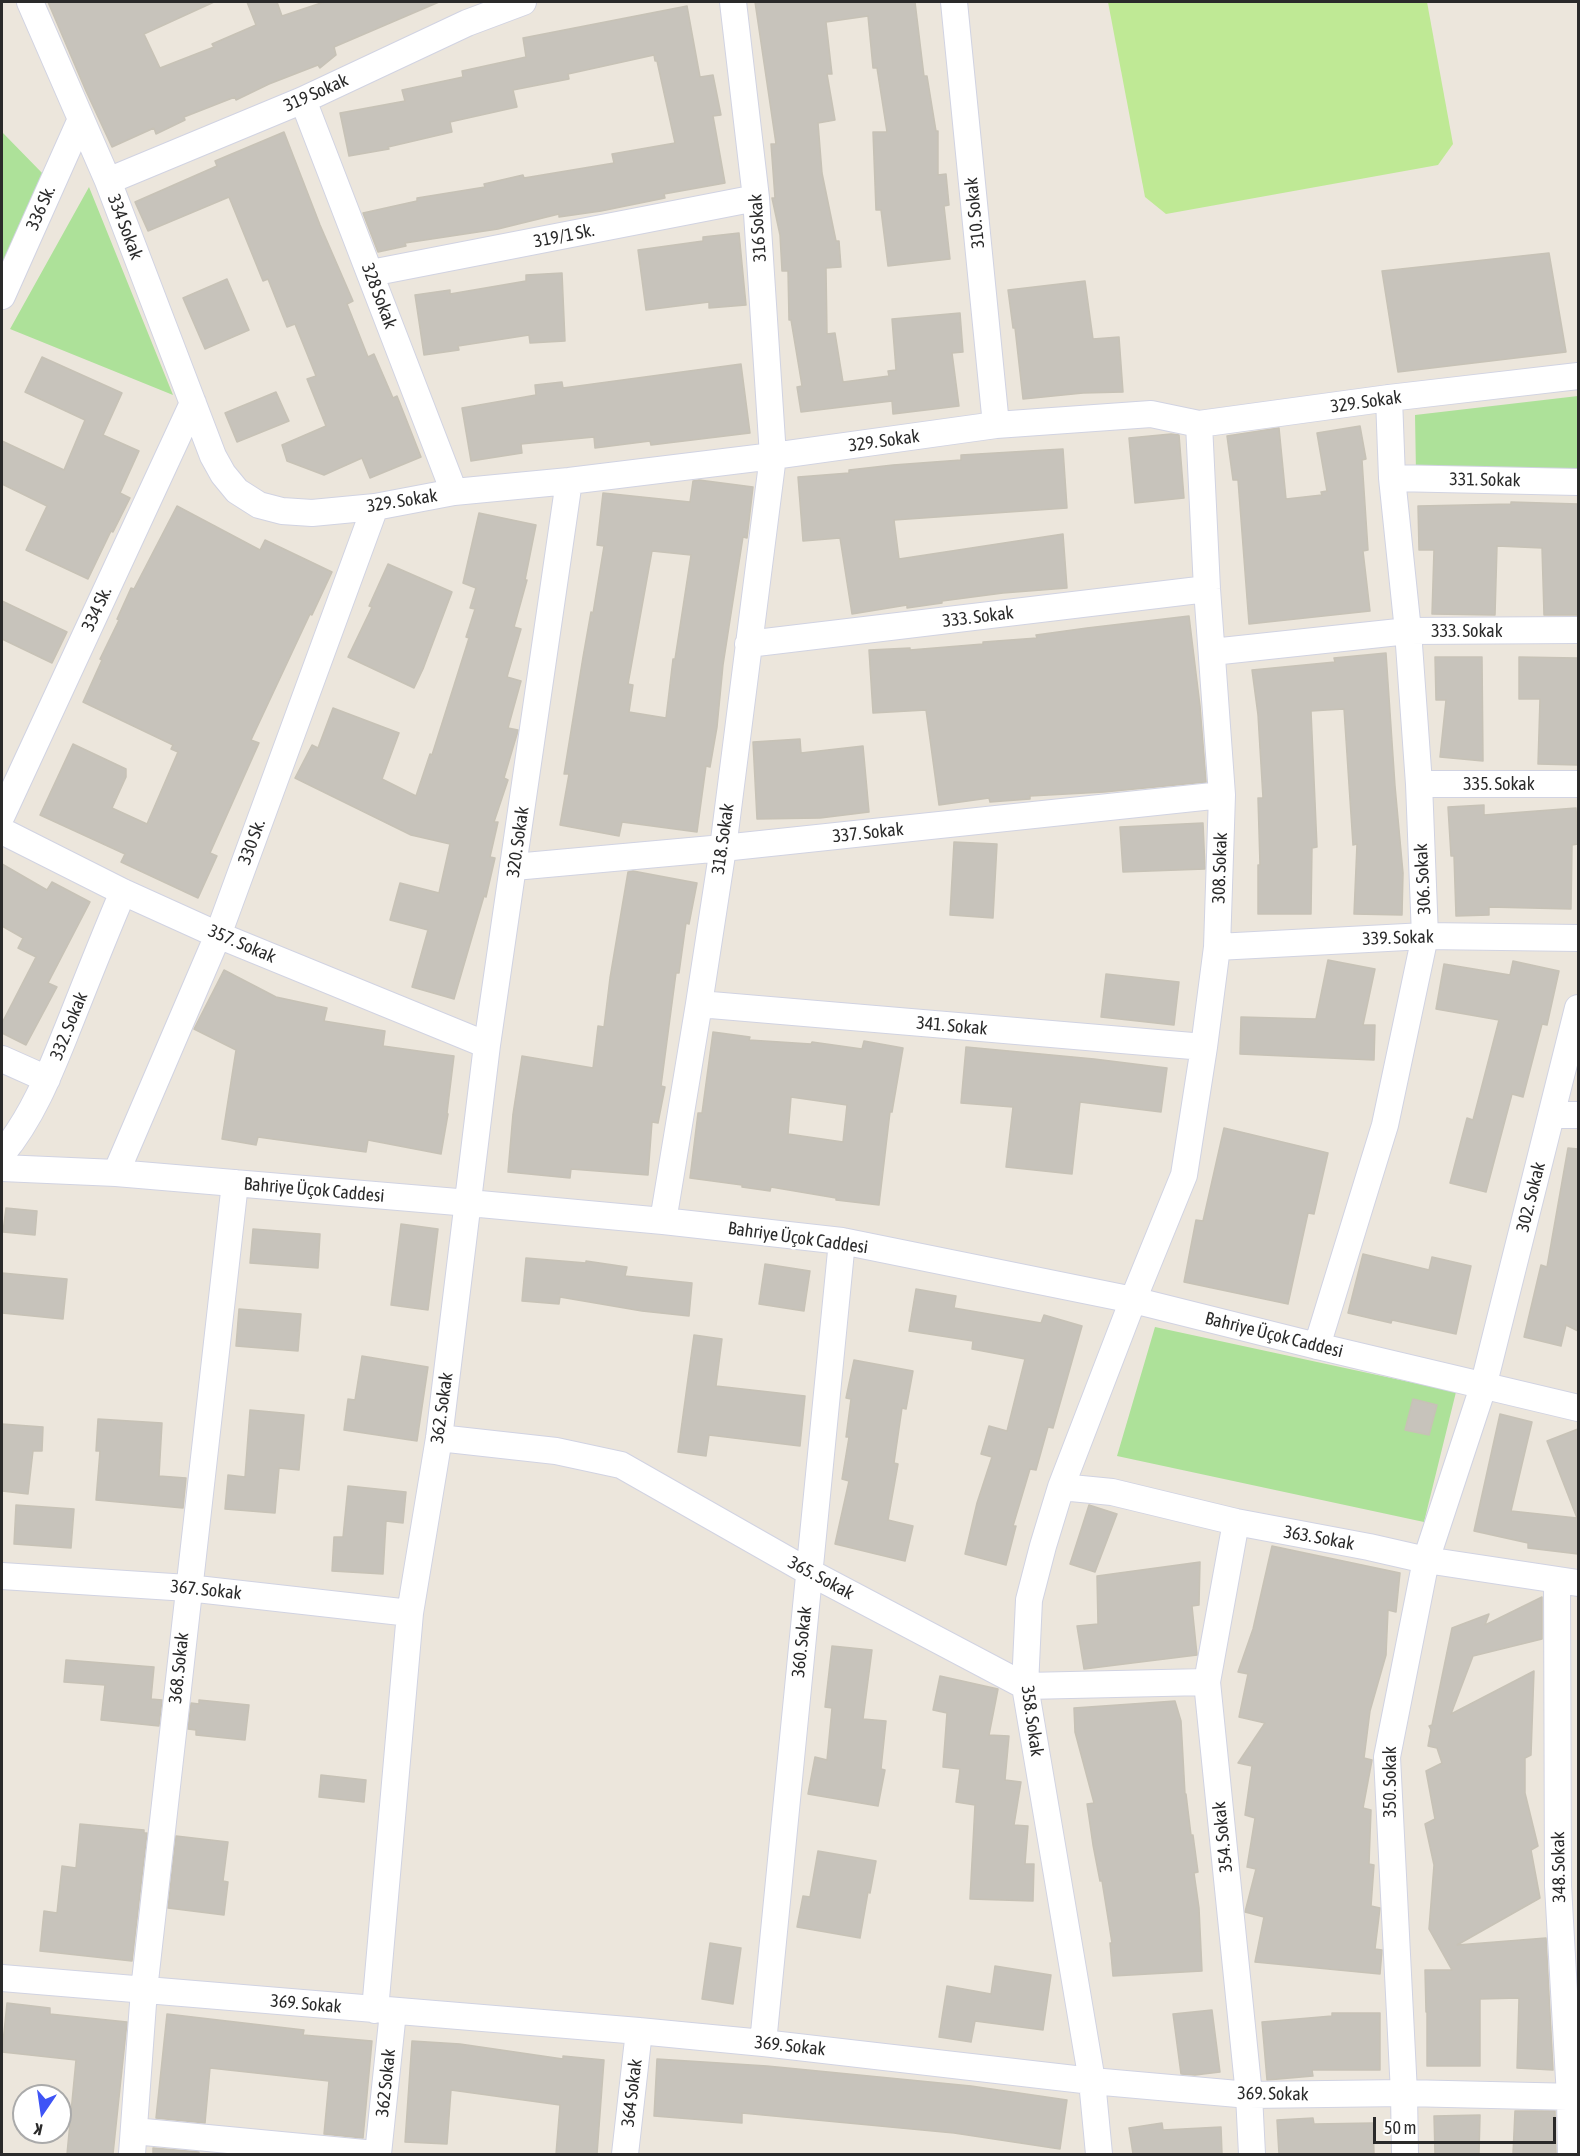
<!DOCTYPE html>
<html>
<head>
<meta charset="utf-8">
<style>
	body { margin:0 }
	#map { position:relative; width:1580px; height:2156px; overflow:hidden; background:#ece6dc; font-family:"Asap Condensed",sans-serif }
	canvas { display:block }
	.frame { position:absolute; inset:0; border:3px solid #2a2a2a; pointer-events:none }
	.north { position:absolute; left:12px; top:2084px; width:60px; height:60px; box-sizing:border-box; background:#fff; border:2px solid #aaa; border-radius:50%; rotate:193deg; font-size:16px; font-weight:700; line-height:24px; text-align:center; color:#2a2a2a }
	.north::after { content:''; display:block; margin:auto; width:21px; height:27px; background:#3e54f6; clip-path:polygon(50% 0,100% 100%,50% 72%,0 100%) }
	.scale { position:absolute; left:1373px; top:2117px; width:183px; height:27px; box-sizing:border-box; border:3px solid #2a2a2a; border-top:0; padding-left:8px; font-size:18px; line-height:21px; white-space:nowrap; color:#2a2a2a; -webkit-text-stroke:4px #fff; paint-order:stroke }
</style>
</head>
<body>
<div id="map">
<canvas width="1580" height="2156"></canvas>
<div class="frame"></div>
<div class="north">K</div>
<div class="scale">50 m</div>
</div>
<script>
const ctx = document.querySelector('canvas').getContext('2d');
ctx.lineJoin = 'round';
function fillPath(path, color) { ctx.fillStyle = color; ctx.fill(path, 'evenodd'); }
function stroke(path, color, width, dash) { ctx.strokeStyle = color; ctx.lineWidth = width; ctx.lineCap = dash ? 'butt' : 'round'; ctx.setLineDash(dash || []); ctx.stroke(path); }
function write(font, color, halo, rows, align = 'center') {
  ctx.font = font + ' "Asap Condensed",sans-serif'; ctx.lineWidth = 5; ctx.setLineDash([]); ctx.textBaseline = 'middle'; ctx.strokeStyle = halo; ctx.fillStyle = color; for (const [text, x, y, turn = 0] of rows) {
    ctx.save(); ctx.translate(x, y); ctx.rotate((+turn || 0) * Math.PI / 180); ctx.textAlign = isNaN(turn) ? turn : align; if (halo) ctx.strokeText(text, 0, 0); ctx.fillText(text, 0, 0); ctx.restore();
  }
}
fillPath(new Path2D(`
	M 2,132 L 45,176 L 2,277 Z
	M 89,187 L 173,395 L 10,329 Z
	M 1578,396 L 1578,478 L 1416,473 L 1415,415 Z
	M 1155,1327 L 1456,1392 L 1424,1522 L 1117,1456 Z`), '#ade199');
fillPath(new Path2D(`
	M 1108,2 L 1427,2 L 1453,144 L 1438,165 L 1166,214 L 1145,197 Z`), '#bfe995');
const building = new Path2D(`
	M 48,2 L 214,2 L 144,34 L 160,68 L 214,47 L 212,44 L 256,25 L 247,2 L 277,2 L 282,16 L 324,2 L 439,2 L 334,47 L 336,55 L 320,68 L 318,65 L 269,84 L 236,100 L 235,97 L 184,117 L 185,120 L 156,134 L 154,128 L 112,147 L 86,91 Z
	M 755,2 L 915,2 L 924,76 L 927,76 L 936,131 L 938,131 L 938,175 L 946,174 L 949,205 L 944,206 L 950,259 L 888,266 L 881,210 L 876,210 L 873,132 L 887,132 L 877,68 L 873,68 L 868,16 L 826,22 L 832,74 L 827,74 L 835,120 L 818,123 L 822,173 L 836,241 L 839,241 L 841,267 L 826,268 L 827,334 L 835,333 L 843,382 L 889,376 L 888,371 L 896,370 L 892,319 L 960,313 L 963,352 L 952,353 L 959,406 L 893,414 L 892,401 L 801,412 L 797,387 L 802,386 L 791,320 L 789,320 L 788,271 L 782,271 L 780,235 L 772,198 L 775,198 L 771,144 L 776,144 Z
	M 687,6 L 700,77 L 713,75 L 721,115 L 713,116 L 725,183 L 664,194 L 665,198 L 601,211 L 559,217 L 559,214 L 498,229 L 405,243 L 406,246 L 378,252 L 363,213 L 417,201 L 417,198 L 485,187 L 484,184 L 523,175 L 524,178 L 614,163 L 612,154 L 675,143 L 657,61 L 655,61 L 654,55 L 568,74 L 569,79 L 513,90 L 517,107 L 450,122 L 452,132 L 388,147 L 389,149 L 349,156 L 340,113 L 405,101 L 402,90 L 463,77 L 462,71 L 526,57 L 523,38 Z
	M 284,132 L 320,225 L 353,301 L 347,304 L 368,357 L 374,354 L 393,398 L 397,396 L 421,457 L 370,478 L 362,458 L 324,475 L 287,461 L 282,445 L 326,426 L 307,379 L 316,376 L 295,324 L 287,327 L 268,279 L 263,281 L 229,197 L 148,231 L 135,202 L 217,166 L 215,161 Z
	M 739,233 L 746,305 L 709,308 L 709,302 L 646,310 L 638,250 L 703,241 L 703,237 Z
	M 1549,253 L 1566,352 L 1398,372 L 1382,271 Z
	M 562,273 L 565,341 L 530,343 L 529,335 L 458,346 L 459,350 L 424,355 L 415,295 L 450,290 L 450,294 L 526,281 L 526,275 Z
	M 227,279 L 249,330 L 205,349 L 183,298 Z
	M 1085,281 L 1093,339 L 1119,337 L 1123,392 L 1083,393 L 1023,399 L 1015,328 L 1013,328 L 1008,290 Z
	M 42,357 L 122,393 L 103,435 L 139,451 L 120,493 L 130,498 L 113,532 L 111,531 L 88,579 L 26,550 L 47,506 L 2,484 L 2,441 L 64,470 L 85,420 L 25,392 Z
	M 741,364 L 750,433 L 651,445 L 650,441 L 595,448 L 594,437 L 521,444 L 522,453 L 471,461 L 462,408 L 536,395 L 535,385 L 562,382 L 563,388 Z
	M 276,392 L 289,421 L 237,442 L 225,413 Z
	M 1360,426 L 1366,459 L 1362,460 L 1368,550 L 1363,551 L 1370,611 L 1249,624 L 1238,480 L 1233,480 L 1227,436 L 1279,428 L 1286,499 L 1322,495 L 1321,492 L 1327,491 L 1317,433 Z
	M 1171,434 L 1179,435 L 1184,498 L 1135,503 L 1129,438 Z
	M 1063,449 L 1067,508 L 894,520 L 899,559 L 1063,534 L 1067,588 L 1003,593 L 942,601 L 942,603 L 907,608 L 907,605 L 852,614 L 840,538 L 803,541 L 798,477 L 849,473 L 849,470 L 893,465 L 961,460 L 961,455 Z
	M 699,480 L 753,487 L 747,538 L 743,537 L 723,665 L 717,727 L 710,767 L 706,766 L 697,832 L 622,822 L 619,836 L 560,825 L 569,774 L 564,774 L 583,657 L 591,612 L 593,613 L 604,546 L 597,545 L 603,493 L 690,502 L 693,481 ZM 652,551 L 691,555 L 675,659 L 673,659 L 666,718 L 629,712 L 633,685 L 628,684 Z
	M 1511,502 L 1578,504 L 1578,615 L 1544,615 L 1542,548 L 1497,546 L 1495,615 L 1432,614 L 1434,550 L 1419,550 L 1418,506 L 1511,504 Z
	M 177,506 L 260,550 L 265,540 L 332,572 L 312,615 L 310,614 L 251,740 L 259,743 L 210,853 L 217,856 L 198,898 L 121,862 L 125,854 L 40,815 L 73,744 L 126,769 L 126,777 L 112,808 L 147,824 L 178,752 L 171,749 L 173,745 L 83,702 L 102,660 L 100,659 L 119,620 L 117,619 L 131,588 L 134,589 Z
	M 479,513 L 536,525 L 525,580 L 527,580 L 514,627 L 521,629 L 507,677 L 521,681 L 508,728 L 518,730 L 517,734 L 504,778 L 508,780 L 494,822 L 498,822 L 490,857 L 495,858 L 486,897 L 484,896 L 454,999 L 412,987 L 428,930 L 390,920 L 400,883 L 439,893 L 450,844 L 411,835 L 295,778 L 312,745 L 318,748 L 333,708 L 399,733 L 382,779 L 416,796 L 430,754 L 432,755 L 469,638 L 466,637 L 475,609 L 470,608 L 476,588 L 463,583 Z
	M 388,564 L 452,592 L 423,669 L 414,688 L 348,657 L 372,607 L 369,606 Z
	M 2,601 L 67,632 L 52,663 L 2,639 Z
	M 1189,616 L 1200,706 L 1206,782 L 1104,792 L 1030,796 L 1030,799 L 990,802 L 989,798 L 939,805 L 926,710 L 873,713 L 869,650 L 910,648 L 910,650 L 983,644 L 983,642 L 1037,638 L 1036,635 L 1087,628 Z
	M 1386,653 L 1395,786 L 1403,873 L 1402,915 L 1354,914 L 1357,844 L 1353,845 L 1344,709 L 1311,711 L 1317,847 L 1312,848 L 1311,914 L 1258,914 L 1258,865 L 1260,865 L 1258,798 L 1263,798 L 1258,715 L 1252,670 L 1335,662 L 1334,658 Z
	M 1435,657 L 1482,657 L 1483,761 L 1440,757 L 1446,700 L 1436,700 Z
	M 1519,657 L 1578,658 L 1578,765 L 1538,764 L 1540,699 L 1519,699 Z
	M 800,739 L 801,753 L 863,746 L 869,812 L 820,818 L 757,819 L 753,742 Z
	M 1484,805 L 1484,815 L 1576,808 L 1578,844 L 1572,845 L 1571,909 L 1489,907 L 1489,915 L 1456,916 L 1454,856 L 1451,856 L 1448,807 Z
	M 1203,823 L 1205,869 L 1123,872 L 1120,827 Z
	M 954,842 L 997,844 L 993,918 L 950,915 Z
	M 2,864 L 47,890 L 52,882 L 90,902 L 48,983 L 57,987 L 26,1045 L 2,1033 L 2,1023 L 36,957 L 18,948 L 23,938 L 2,926 Z
	M 633,871 L 697,883 L 689,924 L 686,923 L 679,973 L 676,973 L 661,1086 L 665,1087 L 658,1123 L 652,1122 L 648,1175 L 571,1169 L 570,1178 L 508,1172 L 513,1114 L 522,1056 L 593,1068 L 598,1026 L 604,1027 L 610,978 L 628,872 Z
	M 1328,960 L 1375,969 L 1363,1025 L 1375,1025 L 1374,1060 L 1240,1054 L 1241,1017 L 1316,1019 Z
	M 1513,961 L 1559,971 L 1547,1025 L 1542,1024 L 1523,1097 L 1512,1094 L 1486,1192 L 1450,1183 L 1467,1118 L 1473,1120 L 1499,1020 L 1436,1009 L 1444,964 L 1510,975 Z
	M 224,970 L 276,997 L 327,1008 L 324,1021 L 385,1031 L 383,1046 L 454,1056 L 447,1113 L 448,1114 L 441,1154 L 368,1140 L 366,1152 L 258,1137 L 256,1145 L 222,1139 L 236,1050 L 194,1029 Z
	M 1106,974 L 1179,982 L 1174,1025 L 1101,1017 Z
	M 713,1032 L 750,1037 L 749,1040 L 811,1044 L 812,1042 L 862,1049 L 864,1041 L 903,1048 L 892,1112 L 890,1112 L 879,1205 L 836,1200 L 836,1198 L 771,1187 L 770,1191 L 742,1187 L 742,1185 L 690,1178 L 698,1113 L 702,1113 ZM 791,1097 L 847,1105 L 843,1142 L 788,1134 Z
	M 966,1047 L 1094,1059 L 1167,1068 L 1161,1112 L 1080,1102 L 1072,1174 L 1006,1167 L 1013,1107 L 961,1103 Z
	M 1224,1128 L 1328,1153 L 1314,1214 L 1308,1213 L 1288,1304 L 1184,1282 L 1196,1220 L 1203,1221 Z
	M 1568,1148 L 1578,1149 L 1578,1331 L 1566,1325 L 1561,1346 L 1524,1337 L 1541,1265 L 1547,1267 Z
	M 6,1208 L 37,1211 L 35,1235 L 3,1232 Z
	M 401,1224 L 438,1229 L 428,1310 L 391,1305 Z
	M 253,1229 L 320,1234 L 318,1268 L 250,1263 Z
	M 1363,1254 L 1429,1270 L 1432,1257 L 1471,1266 L 1456,1334 L 1392,1320 L 1391,1323 L 1348,1313 Z
	M 526,1258 L 586,1263 L 586,1261 L 627,1267 L 625,1276 L 692,1283 L 689,1316 L 642,1311 L 560,1297 L 559,1304 L 522,1301 Z
	M 765,1264 L 810,1271 L 804,1311 L 759,1304 Z
	M 2,1273 L 67,1279 L 63,1319 L 2,1313 Z
	M 916,1289 L 956,1296 L 954,1308 L 1041,1323 L 1044,1315 L 1082,1326 L 1053,1428 L 1048,1427 L 1036,1470 L 1030,1469 L 1013,1526 L 1016,1526 L 1006,1565 L 965,1554 L 977,1503 L 992,1457 L 981,1454 L 989,1426 L 1007,1431 L 1025,1359 L 972,1349 L 973,1341 L 909,1331 Z
	M 239,1309 L 301,1314 L 298,1351 L 236,1346 Z
	M 694,1335 L 722,1339 L 716,1386 L 805,1396 L 800,1446 L 709,1435 L 706,1456 L 678,1452 Z
	M 362,1356 L 428,1367 L 417,1441 L 344,1430 L 348,1399 L 355,1400 Z
	M 854,1360 L 913,1371 L 906,1409 L 902,1408 L 894,1463 L 898,1464 L 888,1520 L 913,1526 L 905,1561 L 835,1544 L 849,1481 L 842,1479 L 849,1437 L 846,1437 L 851,1399 L 846,1398 Z
	M 1413,1399 L 1437,1405 L 1429,1435 L 1405,1430 Z
	M 250,1410 L 304,1415 L 299,1470 L 279,1468 L 275,1513 L 225,1509 L 228,1475 L 245,1477 Z
	M 1500,1414 L 1532,1422 L 1511,1511 L 1577,1518 L 1547,1441 L 1578,1429 L 1578,1554 L 1528,1548 L 1528,1543 L 1474,1531 Z
	M 98,1419 L 162,1423 L 159,1476 L 186,1478 L 183,1508 L 96,1500 L 100,1451 L 96,1451 Z
	M 2,1424 L 43,1427 L 42,1451 L 33,1451 L 28,1494 L 2,1491 Z
	M 348,1486 L 406,1492 L 403,1523 L 386,1521 L 383,1574 L 332,1571 L 334,1537 L 343,1537 Z
	M 16,1505 L 74,1509 L 71,1548 L 14,1544 Z
	M 1089,1505 L 1117,1514 L 1095,1572 L 1070,1564 Z
	M 1272,1546 L 1400,1573 L 1396,1612 L 1388,1610 L 1386,1655 L 1370,1711 L 1364,1758 L 1372,1760 L 1363,1808 L 1371,1810 L 1369,1864 L 1374,1865 L 1371,1906 L 1380,1908 L 1375,1949 L 1382,1950 L 1380,1974 L 1255,1962 L 1264,1917 L 1245,1912 L 1256,1869 L 1247,1867 L 1255,1818 L 1245,1815 L 1252,1766 L 1238,1763 L 1265,1723 L 1239,1717 L 1248,1674 L 1238,1672 L 1253,1629 Z
	M 1200,1562 L 1199,1605 L 1192,1606 L 1197,1655 L 1084,1669 L 1077,1626 L 1098,1624 L 1097,1576 Z
	M 1542,1597 L 1542,1639 L 1473,1656 L 1451,1714 L 1534,1671 L 1531,1755 L 1525,1758 L 1525,1793 L 1538,1846 L 1531,1850 L 1540,1898 L 1457,1945 L 1546,1938 L 1553,2070 L 1517,2068 L 1519,1998 L 1480,1999 L 1480,2066 L 1427,2066 L 1427,2012 L 1426,2012 L 1425,1970 L 1452,1970 L 1429,1929 L 1434,1865 L 1425,1824 L 1435,1819 L 1426,1771 L 1442,1763 L 1437,1748 L 1428,1746 L 1431,1730 L 1429,1726 L 1432,1725 L 1452,1628 L 1489,1614 L 1485,1625 Z
	M 832,1646 L 872,1650 L 863,1719 L 886,1721 L 881,1769 L 885,1770 L 878,1806 L 808,1794 L 815,1757 L 827,1760 L 832,1708 L 825,1707 Z
	M 66,1660 L 154,1667 L 151,1699 L 162,1700 L 159,1726 L 101,1720 L 105,1685 L 64,1682 Z
	M 940,1676 L 998,1689 L 989,1735 L 1009,1736 L 1005,1780 L 1021,1782 L 1014,1825 L 1028,1826 L 1025,1864 L 1034,1864 L 1033,1901 L 970,1899 L 975,1805 L 956,1802 L 960,1769 L 943,1767 L 947,1713 L 933,1710 Z
	M 199,1700 L 249,1705 L 245,1740 L 196,1735 L 196,1730 L 188,1729 L 191,1703 L 199,1704 Z
	M 1175,1701 L 1181,1721 L 1185,1794 L 1186,1794 L 1191,1835 L 1193,1835 L 1198,1872 L 1194,1873 L 1199,1908 L 1202,1971 L 1113,1976 L 1110,1943 L 1112,1943 L 1102,1881 L 1100,1881 L 1093,1845 L 1087,1804 L 1094,1803 L 1075,1732 L 1074,1708 Z
	M 321,1775 L 366,1780 L 364,1802 L 319,1797 Z
	M 80,1824 L 144,1830 L 144,1833 L 147,1833 L 132,1961 L 40,1951 L 44,1911 L 57,1913 L 62,1866 L 76,1868 Z
	M 176,1836 L 228,1842 L 223,1881 L 228,1882 L 224,1915 L 168,1908 Z
	M 818,1851 L 876,1861 L 870,1893 L 868,1892 L 860,1938 L 797,1927 L 803,1896 L 810,1897 Z
	M 710,1943 L 741,1948 L 733,2004 L 702,1999 Z
	M 995,1966 L 1051,1975 L 1043,2030 L 975,2021 L 971,2042 L 939,2037 L 947,1986 L 991,1994 Z
	M 7,2003 L 50,2008 L 50,2014 L 127,2022 L 113,2154 L 67,2154 L 76,2060 L 2,2052 Z
	M 1212,2010 L 1220,2072 L 1195,2075 L 1181,2074 L 1173,2014 Z
	M 1332,2013 L 1380,2013 L 1380,2070 L 1312,2070 L 1313,2076 L 1267,2080 L 1262,2022 L 1332,2016 Z
	M 167,2014 L 304,2030 L 303,2035 L 372,2041 L 363,2138 L 324,2134 L 329,2081 L 210,2068 L 205,2123 L 156,2118 Z
	M 412,2041 L 460,2044 L 563,2059 L 563,2056 L 604,2060 L 597,2154 L 556,2154 L 560,2105 L 451,2090 L 447,2144 L 405,2142 Z
	M 657,2059 L 767,2066 L 971,2086 L 1067,2100 L 1060,2149 L 954,2133 L 742,2113 L 742,2123 L 654,2116 Z
	M 1515,2111 L 1555,2111 L 1556,2154 L 1513,2154 Z
	M 1480,2115 L 1479,2154 L 1435,2154 L 1434,2116 Z
	M 1313,2118 L 1314,2124 L 1373,2123 L 1374,2154 L 1279,2154 L 1277,2120 Z
	M 1162,2123 L 1163,2130 L 1221,2127 L 1222,2154 L 1133,2154 L 1129,2128 Z
	M 153,2148 L 199,2152 L 199,2154 L 153,2154 Z`);
fillPath(building, '#c7c3bb');
stroke(building, '#c7c2b6', 1.5);
const minor = new Path2D(`
	M 30,2 L 108,181 L 213,456 L 223,474 L 237,491 L 259,505 L 282,511 L 312,513 L 375,507 L 454,492 L 569,481 L 773,456 L 996,425 L 1151,414 L 1199,424 L 1389,398 L 1578,376
	M 954,2 L 996,425
	M 303,100 L 454,492
	M 108,181 L 303,100 L 467,23 L 523,2
	M 371,273 L 756,198
	M 2,296 L 81,119
	M 1392,478 L 1578,482
	M 748,644 L 1207,589
	M 1212,652 L 1408,631 L 1578,630
	M 1419,784 L 1578,784
	M 2,815 L 193,403
	M 2,831 L 123,892 L 218,935 L 487,1045
	M 514,867 L 723,848 L 1222,795
	M 1217,947 L 1425,936 L 1578,938
	M 699,1004 L 1204,1047
	M 2,1059 L 47,1079
	M 1552,1115 L 1578,1115
	M 2,1154 C 35,1114 52,1067 71,1020 C 88,977 105,934 123,892
	M 2,1168 L 116,1173 L 469,1203 L 663,1221 L 842,1241 L 1133,1300 L 1317,1346 L 1578,1408
	M 116,1173 L 218,935 L 375,507
	M 663,1221 L 699,1004 L 723,848 L 773,456 L 756,198 L 733,2
	M 1317,1346 L 1385,1125 L 1425,936 L 1419,784 L 1408,631 L 1392,478 L 1389,398
	M 439,1438 L 556,1451 L 621,1465 L 809,1572 L 1025,1686 L 1207,1682
	M 1061,1487 L 1112,1492 L 1236,1522 L 1369,1547 L 1426,1560 L 1578,1583
	M 1236,1522 L 1207,1682 L 1249,2095 L 1252,2154
	M 2,1576 L 188,1588 L 410,1613
	M 1557,1580 L 1558,1886 L 1570,2097 L 1571,2154
	M 2,1978 L 639,2031 L 763,2043 L 1092,2081 L 1249,2095 L 1404,2093 L 1578,2097
	M 375,2010 L 410,1613 L 439,1438 L 487,1045 L 569,481
	M 763,2043 L 842,1241
	M 134,2131 L 375,2154
	M 132,2154 L 144,1990 L 235,1183
	M 378,2154 L 393,2012
	M 625,2154 L 639,2031
	M 1099,2154 L 1092,2081 L 1025,1686 L 1029,1600 L 1043,1546 L 1061,1487 L 1133,1300 L 1184,1175 L 1204,1047 L 1217,947 L 1222,795 L 1207,589 L 1199,424
	M 1405,2154 L 1404,2093 L 1387,1757 L 1426,1560 L 1483,1387 L 1578,1008`);
stroke(minor, '#d1d3e2', 28);
stroke(minor, '#fff', 26);
write('18px', '#2a2a2a', '#fff', [
	["319 Sokak",316,93,-24],
	["336 Sk.",41,208,-66],
	["310. Sokak",975,213,-96],
	["334 Sokak",125,227,69],
	["316 Sokak",758,228,-94],
	["319/1 Sk.",564,236,-11],
	["328 Sokak",379,296,69],
	["329. Sokak",1366,402,-8],
	["329. Sokak",884,441,-8],
	["331. Sokak",1485,480,1],
	["329. Sokak",402,501,-9],
	["334 Sk.",97,609,-65],
	["333. Sokak",978,617,-7],
	["333. Sokak",1467,631],
	["335. Sokak",1499,784],
	["337. Sokak",868,833,-6],
	["318. Sokak",723,839,-82],
	["330 Sk.",252,842,-70],
	["320. Sokak",518,842,-82],
	["308. Sokak",1220,868,-88],
	["306. Sokak",1423,879,-93],
	["339. Sokak",1398,938,-2],
	["357. Sokak",242,944,23],
	["332. Sokak",69,1026,-68],
	["341. Sokak",952,1026,5],
	["Bahriye Üçok Caddesi",314,1190,5],
	["302. Sokak",1531,1197,-76],
	["Bahriye Üçok Caddesi",798,1238,8],
	["Bahriye Üçok Caddesi",1274,1335,14],
	["362. Sokak",442,1408,-82],
	["363. Sokak",1319,1538,10],
	["365. Sokak",821,1578,28],
	["367. Sokak",206,1590,6],
	["360. Sokak",802,1642,-84],
	["368. Sokak",179,1668,-84],
	["358. Sokak",1032,1721,82],
	["350. Sokak",1390,1782,-90],
	["354. Sokak",1223,1837,-96],
	["348. Sokak",1559,1867,-91],
	["369. Sokak",306,2004,5],
	["369. Sokak",790,2046,6],
	["362 Sokak",386,2083,-84],
	["364 Sokak",632,2093,-83],
	["369. Sokak",1273,2094,1]
]);
</script>
</body>
</html>
